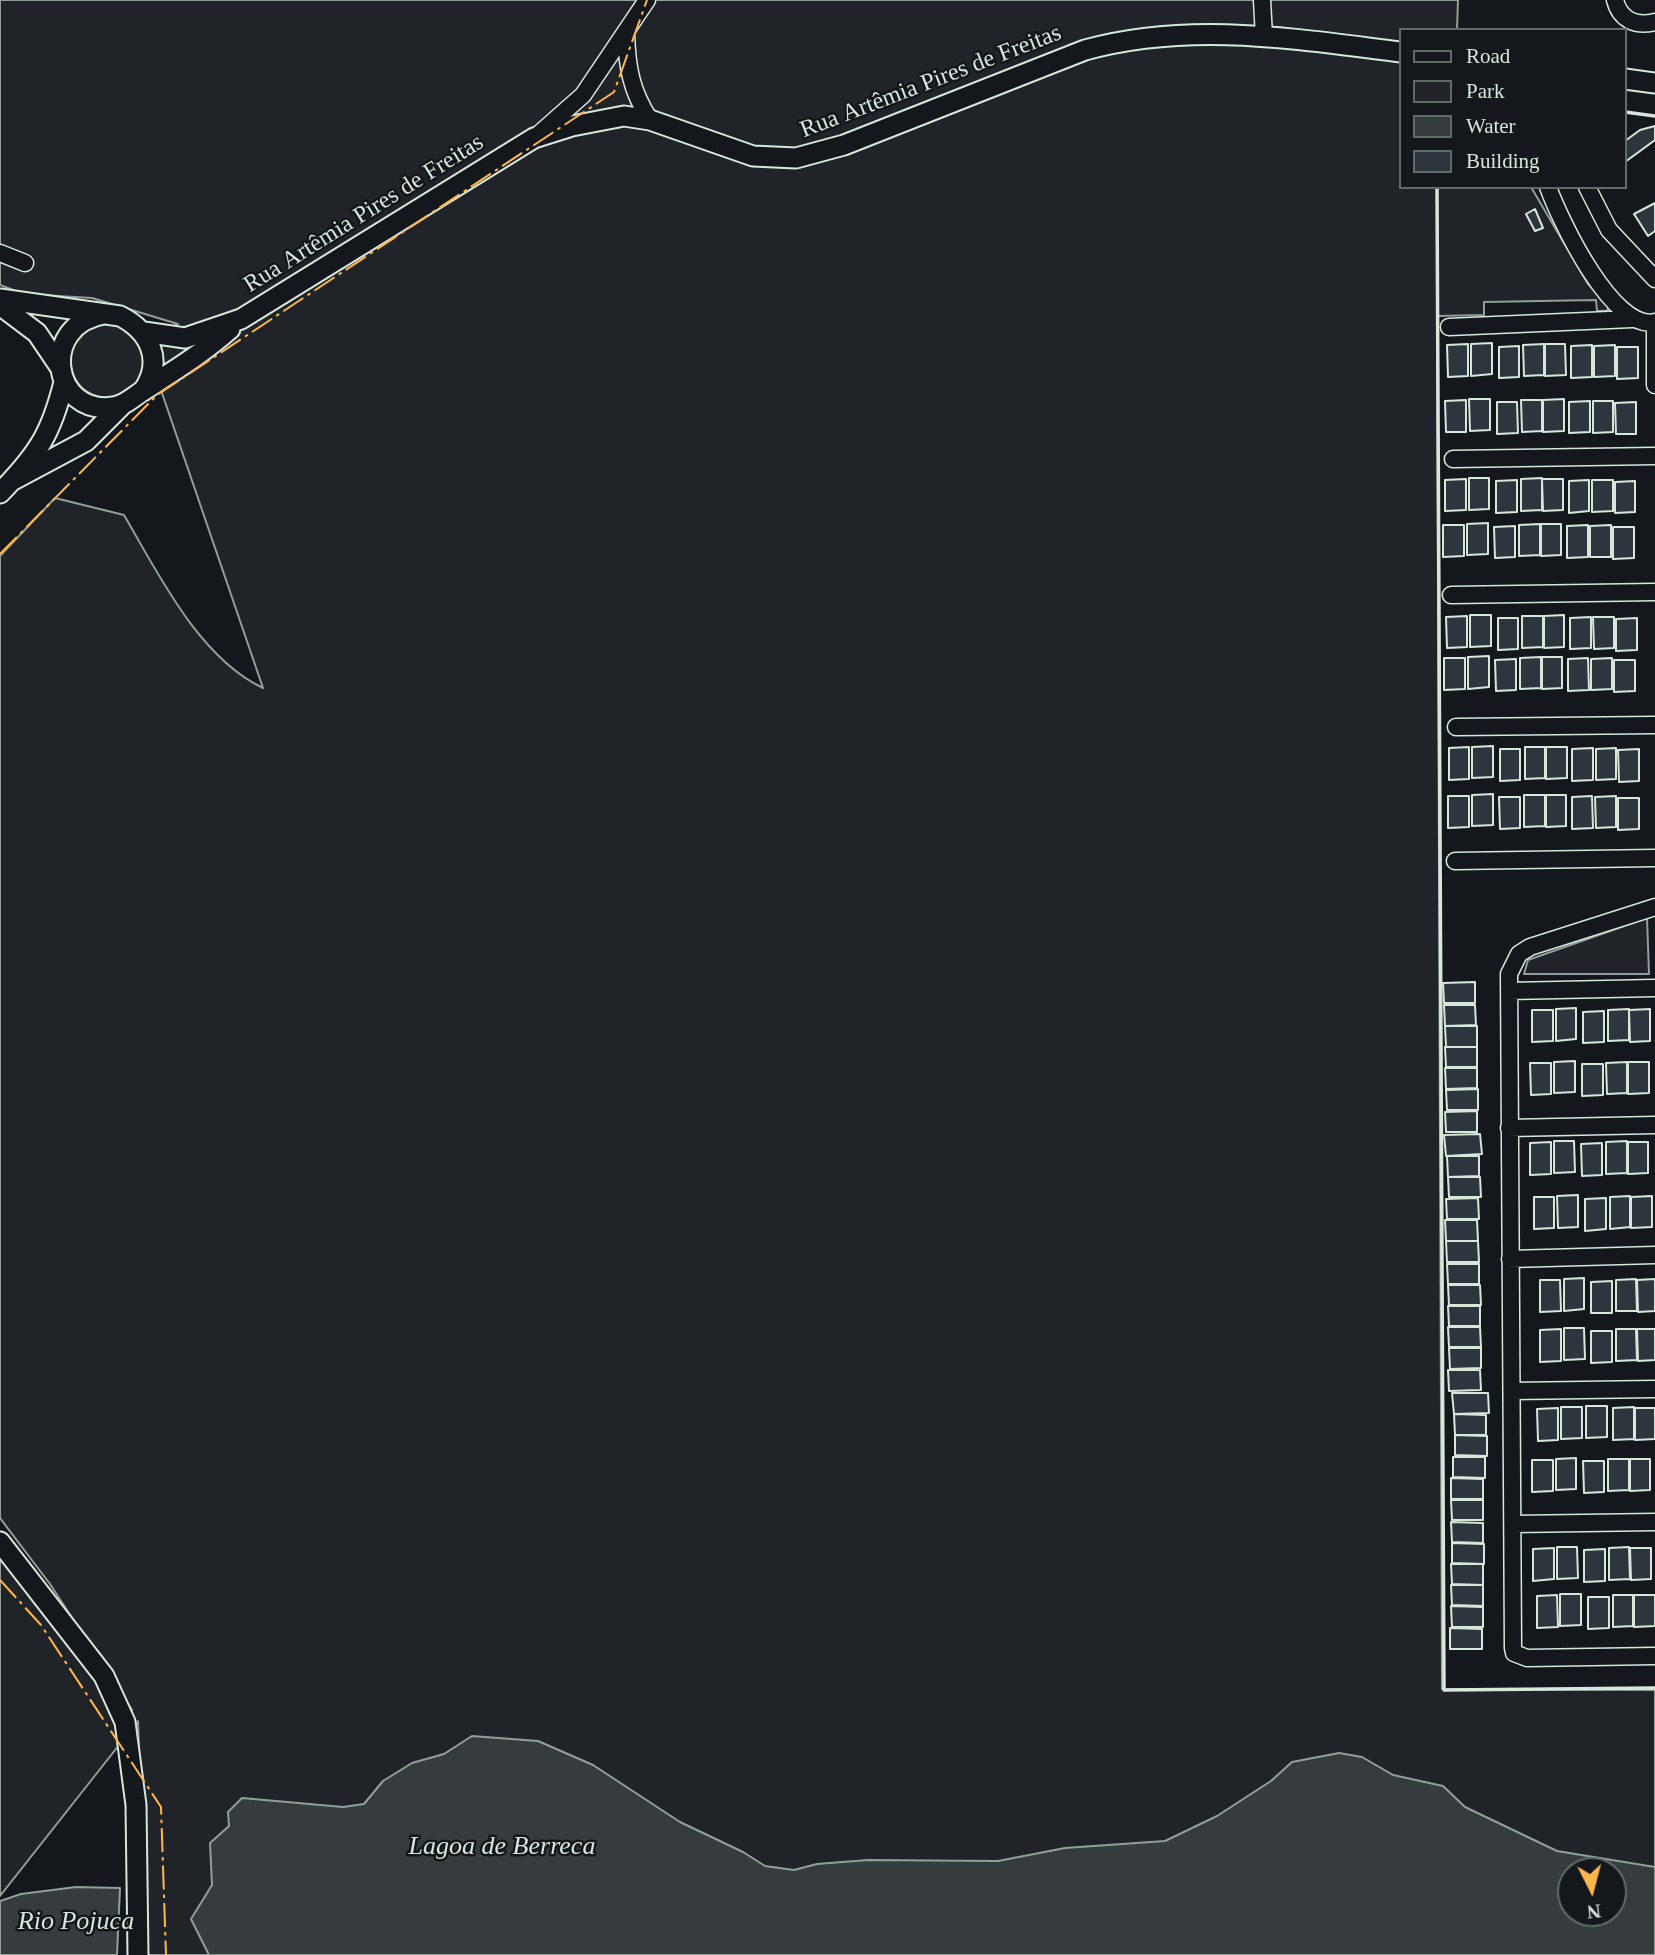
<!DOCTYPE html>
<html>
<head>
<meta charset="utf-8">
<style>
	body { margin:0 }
	#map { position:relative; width:1655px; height:1955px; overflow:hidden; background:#14181c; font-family:Georgia,serif }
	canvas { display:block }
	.legend { position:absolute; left:1399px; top:28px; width:228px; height:161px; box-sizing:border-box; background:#14181c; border:2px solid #626a69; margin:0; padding:9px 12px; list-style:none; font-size:21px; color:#d8e6dc }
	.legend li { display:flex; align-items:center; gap:14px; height:35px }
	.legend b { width:35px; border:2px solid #626a69 }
	.north { position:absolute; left:1557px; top:1857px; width:70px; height:70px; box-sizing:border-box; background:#14181c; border:2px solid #626a69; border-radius:50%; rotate:174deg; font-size:19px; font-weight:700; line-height:28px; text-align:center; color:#d8e6dc }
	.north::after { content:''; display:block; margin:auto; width:24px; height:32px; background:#ffb74d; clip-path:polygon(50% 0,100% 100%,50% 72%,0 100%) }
</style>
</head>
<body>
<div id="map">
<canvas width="1655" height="1955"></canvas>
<ul class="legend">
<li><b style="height:9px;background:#14181c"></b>Road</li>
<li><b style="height:19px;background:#202428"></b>Park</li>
<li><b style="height:19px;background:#363b3e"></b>Water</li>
<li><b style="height:19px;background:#2c363c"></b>Building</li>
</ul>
<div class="north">N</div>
</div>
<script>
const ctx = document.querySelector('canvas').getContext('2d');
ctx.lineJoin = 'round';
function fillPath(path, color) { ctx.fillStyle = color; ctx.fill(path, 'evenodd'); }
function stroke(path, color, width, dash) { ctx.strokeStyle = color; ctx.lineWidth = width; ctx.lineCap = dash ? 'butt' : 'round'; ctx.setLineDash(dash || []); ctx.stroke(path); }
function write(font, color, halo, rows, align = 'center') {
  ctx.font = font + ' Georgia,serif'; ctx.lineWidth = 5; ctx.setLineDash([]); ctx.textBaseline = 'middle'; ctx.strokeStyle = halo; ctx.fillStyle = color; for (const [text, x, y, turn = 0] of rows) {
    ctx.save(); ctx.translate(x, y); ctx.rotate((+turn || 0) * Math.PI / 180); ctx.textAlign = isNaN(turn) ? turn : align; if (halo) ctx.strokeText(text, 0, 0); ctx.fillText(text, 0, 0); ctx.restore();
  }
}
const green = new Path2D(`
	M 0,0 L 1458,0 L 1457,30 L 1401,30 L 1401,187 L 1531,187 L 1588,284 L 1611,306 L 1606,311 L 1597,311 L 1596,300 L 1484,302 L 1484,315 L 1437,316 L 1442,1689 L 1655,1690 L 1655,1955 L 146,1955 L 138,1721 L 0,1896 L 0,1542 L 132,1710 L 50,1584 L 0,1518 L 0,556 L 55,498 L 124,515 C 158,573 199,658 263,688 L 150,358 C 148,366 146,378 141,384 C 112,414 62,393 72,350 C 74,341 81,329 90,325 C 98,322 109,322 117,321 L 144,340 L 178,324 L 92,298 L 24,294 L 0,285 ZM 1571,1871 L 1613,1871 L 1613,1913 L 1571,1913 Z
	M 1647,918 L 1649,974 L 1524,974 L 1528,960 Z`);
fillPath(green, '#202428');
stroke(green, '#939e99', 2);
const water = new Path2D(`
	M 472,1736 L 538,1741 L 593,1765 L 680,1822 L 743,1852 L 765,1866 L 794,1870 L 817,1864 L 868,1860 L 998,1861 L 1065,1848 L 1165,1841 L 1217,1816 L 1271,1781 L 1292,1762 L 1339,1753 L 1362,1757 L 1393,1775 L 1443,1786 L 1465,1807 L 1557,1851 L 1655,1867 L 1655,1955 L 209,1955 L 191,1919 L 212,1885 L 210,1843 L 229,1826 L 228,1812 L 242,1798 L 343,1807 L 364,1804 L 383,1781 L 412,1763 L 444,1754 ZM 1571,1871 L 1613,1871 L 1613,1913 L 1571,1913 Z
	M 76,1887 L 120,1888 L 117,1955 L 0,1955 L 0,1901 L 21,1894 Z`);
fillPath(water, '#363b3e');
stroke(water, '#939e99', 2);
const building = new Path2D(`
	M 1655,126 L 1655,140 L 1625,162 L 1625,141 L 1640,130 Z
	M 1655,203 L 1655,231 L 1648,236 L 1634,214 Z
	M 1535,209 L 1543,228 L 1535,231 L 1526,214 Z
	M 1492,343 L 1492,374 L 1471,376 L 1471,344 Z
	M 1468,344 L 1468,376 L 1448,377 L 1447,345 Z
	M 1544,344 L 1544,375 L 1524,376 L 1523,345 Z
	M 1545,344 L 1565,344 L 1566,375 L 1545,376 Z
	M 1592,345 L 1592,377 L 1571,378 L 1571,346 Z
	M 1615,345 L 1615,376 L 1594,377 L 1594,346 Z
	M 1519,346 L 1519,377 L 1499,378 L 1499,347 Z
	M 1617,347 L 1638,347 L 1638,378 L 1617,379 Z
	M 1469,399 L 1490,399 L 1490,430 L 1470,431 Z
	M 1564,399 L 1564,431 L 1543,432 L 1543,400 Z
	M 1466,400 L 1466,432 L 1446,432 L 1445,401 Z
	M 1521,400 L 1542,400 L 1542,431 L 1522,432 Z
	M 1590,401 L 1590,432 L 1569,433 L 1569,402 Z
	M 1593,401 L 1613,401 L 1613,432 L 1593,433 Z
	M 1497,402 L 1517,402 L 1518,433 L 1497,434 Z
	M 1636,402 L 1636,434 L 1616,434 L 1615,403 Z
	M 1469,478 L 1489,478 L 1489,509 L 1469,510 Z
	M 1542,478 L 1542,510 L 1521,511 L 1521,479 Z
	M 1466,479 L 1466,510 L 1445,511 L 1445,480 Z
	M 1542,479 L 1563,479 L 1563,510 L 1543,511 Z
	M 1517,480 L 1517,512 L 1496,513 L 1496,481 Z
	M 1589,480 L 1589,511 L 1569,513 L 1569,481 Z
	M 1592,480 L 1613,480 L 1613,511 L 1592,512 Z
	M 1635,481 L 1635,512 L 1615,513 L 1615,482 Z
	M 1488,523 L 1488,554 L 1467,555 L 1467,524 Z
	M 1540,524 L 1540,555 L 1519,556 L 1519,525 Z
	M 1541,524 L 1561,524 L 1561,555 L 1541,556 Z
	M 1443,525 L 1464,525 L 1464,556 L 1443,557 Z
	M 1588,525 L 1588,557 L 1567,558 L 1567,526 Z
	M 1611,525 L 1611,557 L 1590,557 L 1590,526 Z
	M 1515,526 L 1515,557 L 1495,558 L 1494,527 Z
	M 1613,527 L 1634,527 L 1634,558 L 1613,559 Z
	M 1470,615 L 1491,615 L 1491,646 L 1470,647 Z
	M 1564,615 L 1564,647 L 1544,648 L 1544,616 Z
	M 1467,616 L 1467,647 L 1447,648 L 1446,617 Z
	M 1522,616 L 1543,616 L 1543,647 L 1522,648 Z
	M 1591,617 L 1591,648 L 1570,649 L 1570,618 Z
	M 1593,617 L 1614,617 L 1614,648 L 1594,649 Z
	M 1498,618 L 1518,618 L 1518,649 L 1498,650 Z
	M 1637,618 L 1637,650 L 1616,651 L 1616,619 Z
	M 1489,656 L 1489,687 L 1468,689 L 1468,657 Z
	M 1541,657 L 1541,688 L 1520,689 L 1520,658 Z
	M 1542,657 L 1562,657 L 1562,688 L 1542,689 Z
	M 1444,658 L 1465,658 L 1465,689 L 1444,690 Z
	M 1588,658 L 1589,690 L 1568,691 L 1568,659 Z
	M 1612,658 L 1612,689 L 1591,690 L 1591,659 Z
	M 1516,659 L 1516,690 L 1496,691 L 1495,660 Z
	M 1614,660 L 1635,660 L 1635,691 L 1614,692 Z
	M 1493,746 L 1493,777 L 1472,778 L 1472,747 Z
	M 1469,747 L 1469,779 L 1449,780 L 1449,748 Z
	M 1525,747 L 1545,747 L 1545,778 L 1525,779 Z
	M 1546,747 L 1567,747 L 1567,778 L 1546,779 Z
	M 1593,748 L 1593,780 L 1572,781 L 1572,749 Z
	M 1616,748 L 1616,779 L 1596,780 L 1596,749 Z
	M 1500,749 L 1520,749 L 1520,780 L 1500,781 Z
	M 1639,749 L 1639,781 L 1619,782 L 1618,750 Z
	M 1493,794 L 1493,825 L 1472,826 L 1472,795 Z
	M 1524,795 L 1545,795 L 1545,826 L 1524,827 Z
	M 1546,795 L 1566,795 L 1566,826 L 1546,827 Z
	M 1448,796 L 1469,796 L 1469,827 L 1448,828 Z
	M 1592,796 L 1593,828 L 1572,829 L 1572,797 Z
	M 1616,796 L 1616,827 L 1596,828 L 1595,797 Z
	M 1499,797 L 1520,797 L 1520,828 L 1500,829 Z
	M 1618,798 L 1639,798 L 1639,829 L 1618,830 Z
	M 1475,982 L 1475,1003 L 1444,1003 L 1443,983 Z
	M 1444,1005 L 1475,1005 L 1476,1025 L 1445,1026 Z
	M 1576,1008 L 1576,1039 L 1556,1041 L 1556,1009 Z
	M 1629,1009 L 1629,1040 L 1608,1041 L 1608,1010 Z
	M 1650,1009 L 1650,1041 L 1630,1042 L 1629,1010 Z
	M 1532,1010 L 1553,1010 L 1553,1041 L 1532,1042 Z
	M 1604,1011 L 1604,1042 L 1583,1043 L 1583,1012 Z
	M 1445,1026 L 1477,1026 L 1477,1047 L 1446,1047 Z
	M 1445,1047 L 1477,1047 L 1477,1067 L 1446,1067 Z
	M 1575,1061 L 1575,1092 L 1554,1093 L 1554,1062 Z
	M 1627,1062 L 1627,1093 L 1607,1094 L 1606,1063 Z
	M 1628,1062 L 1649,1062 L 1649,1093 L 1628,1094 Z
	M 1530,1063 L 1551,1063 L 1551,1094 L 1531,1095 Z
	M 1582,1064 L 1603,1064 L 1603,1095 L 1582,1096 Z
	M 1445,1068 L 1477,1068 L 1477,1088 L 1446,1089 Z
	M 1478,1089 L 1478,1110 L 1447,1110 L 1446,1090 Z
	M 1477,1111 L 1477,1132 L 1446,1132 L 1445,1112 Z
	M 1480,1134 L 1482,1154 L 1446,1156 L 1444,1135 Z
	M 1554,1141 L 1574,1141 L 1575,1172 L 1554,1173 Z
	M 1627,1141 L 1627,1173 L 1606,1174 L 1606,1142 Z
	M 1551,1142 L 1551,1174 L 1530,1175 L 1530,1143 Z
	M 1628,1142 L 1648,1142 L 1648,1173 L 1628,1174 Z
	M 1602,1143 L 1602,1175 L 1582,1176 L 1581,1144 Z
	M 1447,1156 L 1479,1156 L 1479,1176 L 1448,1177 Z
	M 1448,1177 L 1480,1177 L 1481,1197 L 1449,1197 Z
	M 1578,1195 L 1578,1227 L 1558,1228 L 1557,1196 Z
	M 1630,1196 L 1630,1227 L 1610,1229 L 1610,1197 Z
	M 1652,1196 L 1652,1227 L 1631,1228 L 1631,1197 Z
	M 1534,1197 L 1554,1197 L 1554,1228 L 1534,1229 Z
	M 1478,1198 L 1479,1219 L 1447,1219 L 1446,1199 Z
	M 1606,1198 L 1606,1229 L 1585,1231 L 1585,1199 Z
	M 1445,1220 L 1477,1220 L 1478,1241 L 1446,1241 Z
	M 1446,1241 L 1478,1241 L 1479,1262 L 1447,1262 Z
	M 1447,1264 L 1479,1264 L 1479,1284 L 1448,1284 Z
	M 1584,1278 L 1584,1309 L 1564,1311 L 1564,1279 Z
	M 1636,1279 L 1637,1311 L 1616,1311 L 1616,1280 Z
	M 1655,1279 L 1655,1311 L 1638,1312 L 1637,1280 Z
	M 1540,1280 L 1560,1280 L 1561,1311 L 1540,1312 Z
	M 1612,1281 L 1612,1313 L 1591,1313 L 1591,1282 Z
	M 1448,1285 L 1480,1285 L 1481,1305 L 1449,1305 Z
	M 1448,1306 L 1480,1306 L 1480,1326 L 1449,1326 Z
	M 1448,1327 L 1480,1327 L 1481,1347 L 1449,1347 Z
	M 1564,1328 L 1584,1328 L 1585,1359 L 1564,1360 Z
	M 1561,1329 L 1561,1361 L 1540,1362 L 1540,1330 Z
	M 1616,1329 L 1636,1329 L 1637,1360 L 1616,1361 Z
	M 1637,1329 L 1655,1329 L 1655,1360 L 1638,1361 Z
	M 1591,1331 L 1612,1331 L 1612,1362 L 1591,1363 Z
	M 1449,1348 L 1481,1348 L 1481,1368 L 1450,1369 Z
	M 1448,1370 L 1480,1370 L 1481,1390 L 1449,1391 Z
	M 1452,1393 L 1488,1393 L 1489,1413 L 1454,1414 Z
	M 1586,1406 L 1607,1406 L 1607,1437 L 1586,1438 Z
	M 1561,1407 L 1582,1407 L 1582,1438 L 1561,1439 Z
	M 1634,1407 L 1634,1439 L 1613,1440 L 1613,1408 Z
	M 1558,1408 L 1558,1440 L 1538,1441 L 1537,1409 Z
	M 1635,1408 L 1655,1408 L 1655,1439 L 1635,1440 Z
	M 1454,1414 L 1486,1415 L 1486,1435 L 1455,1435 Z
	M 1455,1435 L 1487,1436 L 1487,1456 L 1455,1455 Z
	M 1453,1457 L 1485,1457 L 1485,1478 L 1453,1477 Z
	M 1576,1458 L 1576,1489 L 1556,1490 L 1556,1459 Z
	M 1608,1459 L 1629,1459 L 1629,1490 L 1608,1491 Z
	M 1630,1459 L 1650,1459 L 1650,1490 L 1630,1491 Z
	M 1532,1460 L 1553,1460 L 1553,1491 L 1532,1492 Z
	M 1583,1461 L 1604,1461 L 1604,1492 L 1584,1493 Z
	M 1451,1478 L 1483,1479 L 1483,1499 L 1451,1499 Z
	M 1451,1500 L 1483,1500 L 1483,1520 L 1452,1520 Z
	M 1451,1522 L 1483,1523 L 1483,1543 L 1452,1542 Z
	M 1452,1543 L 1484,1544 L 1484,1564 L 1452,1563 Z
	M 1557,1547 L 1577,1547 L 1578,1578 L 1557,1579 Z
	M 1629,1547 L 1630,1579 L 1609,1580 L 1609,1548 Z
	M 1554,1548 L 1554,1579 L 1533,1581 L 1533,1549 Z
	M 1630,1548 L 1651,1548 L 1651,1579 L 1631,1580 Z
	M 1605,1549 L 1605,1581 L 1584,1582 L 1584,1550 Z
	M 1451,1564 L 1483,1564 L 1483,1585 L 1452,1584 Z
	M 1451,1585 L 1483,1585 L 1483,1606 L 1452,1605 Z
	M 1560,1594 L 1581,1594 L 1581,1625 L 1560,1626 Z
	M 1557,1595 L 1558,1627 L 1537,1628 L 1537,1596 Z
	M 1613,1595 L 1633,1595 L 1633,1626 L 1613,1627 Z
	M 1634,1595 L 1655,1595 L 1655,1626 L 1634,1627 Z
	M 1588,1597 L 1609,1597 L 1609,1628 L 1588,1629 Z
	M 1451,1606 L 1483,1607 L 1483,1627 L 1452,1627 Z
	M 1450,1628 L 1482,1629 L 1482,1649 L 1450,1649 Z`);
fillPath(building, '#2c363c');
stroke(building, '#d8e6dc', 2);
const minor = new Path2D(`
	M 1262,0 L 1264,37
	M 1615,0 C 1620,20 1636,27 1655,22
	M 626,33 C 627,67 631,91 650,120
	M 540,133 L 583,95 L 647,0
	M 1548,187 C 1560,220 1613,332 1655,322
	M 1587,187 L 1609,230 L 1655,279
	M 0,253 L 25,263
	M 1655,322 L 1655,385
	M 1449,327 L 1632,319
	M 1453,459 L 1655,456
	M 1451,595 L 1655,592
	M 1456,727 L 1655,725
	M 1455,861 L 1655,858
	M 1655,907 L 1530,947 L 1519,954 L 1509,974 L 1513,1648 L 1514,1653 L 1527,1658 L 1655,1656
	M 1509,991 L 1655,988
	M 1509,1128 L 1655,1125
	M 1510,1259 L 1655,1255
	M 1512,1391 L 1655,1389
	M 1513,1524 L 1655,1522`);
const tertiary = new Path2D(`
	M 1625,79 L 1655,83
	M 0,299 L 120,316 C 150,331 164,361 143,391
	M 0,305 L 37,333 L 60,367
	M 104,314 C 38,325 52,416 113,407 C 124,406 132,398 141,392 C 172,372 202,354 230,329
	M 144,332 L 185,338 L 241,319 L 534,138 L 572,126 L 624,116 L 650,120 L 753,156 L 796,158 L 844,145 L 1085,50 C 1190,21 1295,39 1401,52
	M 13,480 L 86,441 L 122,405
	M 0,493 C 38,454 51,434 64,382
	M 0,1542 L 104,1676 L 125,1722 L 136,1805 L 138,1955`);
stroke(minor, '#d8e6dc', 19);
stroke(tertiary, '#d8e6dc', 23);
stroke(minor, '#14181c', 16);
stroke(tertiary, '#14181c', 19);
stroke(new Path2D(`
	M 1625,112 L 1655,116
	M 1437,187 L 1444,1690 L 1655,1688`), '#d8e6dc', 3.5);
stroke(new Path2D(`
	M 0,554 L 157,395 L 614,92 L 647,0
	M 0,1580 L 41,1625 L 161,1807 L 166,1955`), '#ffb74d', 2, [24, 5, 3.5, 5]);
write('24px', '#d8e6dc', '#14181c', [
	["Rua Artêmia Pires de Freitas",931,82,-21],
	["Rua Artêmia Pires de Freitas",364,214,-32]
]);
write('italic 26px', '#d8e6dc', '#14181c', [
	["Lagoa de Berreca",502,1847],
	["Rio Pojuca",76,1922]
]);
</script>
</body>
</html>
